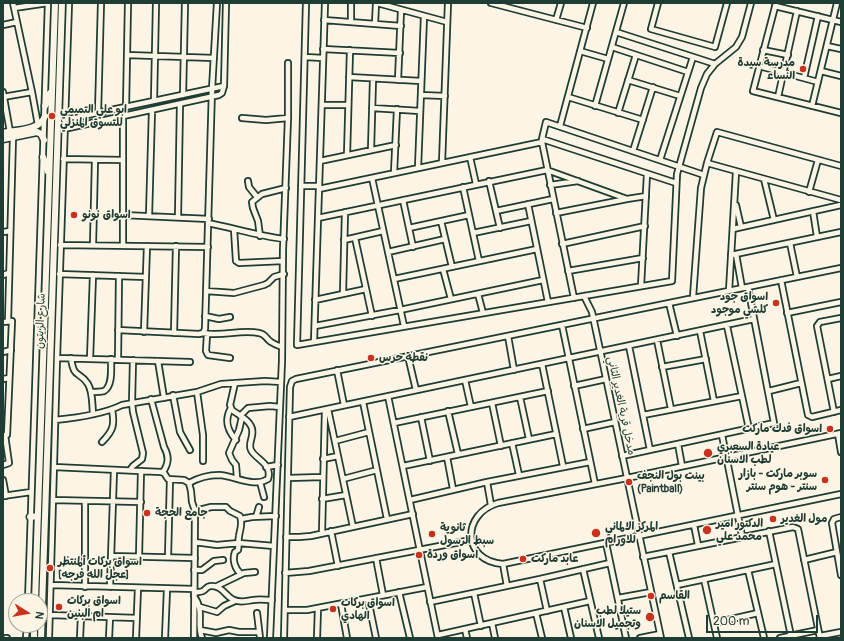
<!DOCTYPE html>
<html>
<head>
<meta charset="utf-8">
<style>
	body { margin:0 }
	#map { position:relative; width:844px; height:641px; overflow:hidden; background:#fcf5e5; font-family:Pangolin,sans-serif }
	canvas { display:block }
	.frame { position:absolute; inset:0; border:4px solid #1f3d34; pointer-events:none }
	.north { position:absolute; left:8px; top:593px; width:40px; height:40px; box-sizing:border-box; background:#fcf5e5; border:1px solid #a4ab9e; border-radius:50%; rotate:101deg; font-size:11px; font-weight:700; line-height:16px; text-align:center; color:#1f3d34 }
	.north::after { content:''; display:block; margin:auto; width:14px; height:18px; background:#c8321e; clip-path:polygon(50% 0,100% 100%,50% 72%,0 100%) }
	.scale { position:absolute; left:706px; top:615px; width:112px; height:18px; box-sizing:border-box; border:2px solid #1f3d34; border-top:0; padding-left:5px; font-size:12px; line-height:14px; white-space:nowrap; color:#1f3d34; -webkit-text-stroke:3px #fcf5e5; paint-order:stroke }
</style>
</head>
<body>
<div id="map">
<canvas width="844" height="641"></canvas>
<div class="frame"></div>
<div class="north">N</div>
<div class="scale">200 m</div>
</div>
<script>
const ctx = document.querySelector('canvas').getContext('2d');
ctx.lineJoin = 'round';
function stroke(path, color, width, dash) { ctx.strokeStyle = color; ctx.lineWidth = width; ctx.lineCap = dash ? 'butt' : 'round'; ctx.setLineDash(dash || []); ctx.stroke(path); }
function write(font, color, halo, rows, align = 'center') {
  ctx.font = font + ' Pangolin,"Playpen Sans Arabic",sans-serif'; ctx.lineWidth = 3; ctx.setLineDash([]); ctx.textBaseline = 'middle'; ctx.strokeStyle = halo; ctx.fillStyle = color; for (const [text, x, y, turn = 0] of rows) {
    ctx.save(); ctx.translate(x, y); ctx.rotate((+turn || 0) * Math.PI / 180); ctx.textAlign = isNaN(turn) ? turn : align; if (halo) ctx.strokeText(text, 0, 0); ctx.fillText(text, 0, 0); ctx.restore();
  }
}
const minor = new Path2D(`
	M 13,3 L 32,92
	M 306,3 L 297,345 L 672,281 L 677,174 L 701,88 L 707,74 L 715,64 L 736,47 L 742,37 L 751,3
	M 377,3 L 447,22
	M 491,3 L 587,28
	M 658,3 L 651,29 L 715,47 L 727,3
	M 776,3 L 753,91 L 841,113
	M 775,6 L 841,22
	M 14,8 L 48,3
	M 324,20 L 401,26
	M 556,20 L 561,3
	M 351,22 L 351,3
	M 375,24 L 376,3
	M 3,25 L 17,22
	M 616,32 L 715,64
	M 827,46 L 841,49
	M 612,47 L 688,72
	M 323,49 L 400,53
	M 763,50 L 788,55
	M 580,51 L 608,59
	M 127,55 L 214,58
	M 305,57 L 323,58
	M 759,66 L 818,82
	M 821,71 L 841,76
	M 349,77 L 421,81
	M 804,78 L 818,16
	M 398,80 L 401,10
	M 628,80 L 680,96
	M 3,92 L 10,132
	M 183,95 L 185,3
	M 421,95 L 445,96
	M 3,97 L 32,92 L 38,125
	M 568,97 L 643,120
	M 778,97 L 797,11
	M 154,101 L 156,3
	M 322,105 L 348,105
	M 595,106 L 624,3
	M 812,106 L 837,3
	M 126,107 L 128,3
	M 372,108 L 420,111
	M 98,113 L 101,3
	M 618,113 L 636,55
	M 242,118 L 266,120 L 288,118
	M 64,120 L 224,86
	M 560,126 L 593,3
	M 64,129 L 219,95 L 222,93 L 224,86 L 226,3
	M 542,139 L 676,183
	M 371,150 L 373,79
	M 633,151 L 653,87
	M 347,155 L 350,50
	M 470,157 L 476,184
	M 63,159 L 123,160
	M 660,160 L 693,57
	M 320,161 L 396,145
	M 442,163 L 448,3
	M 707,163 L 841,200
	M 418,168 L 424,16
	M 394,173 L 397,109
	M 372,178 L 404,326
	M 764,179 L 774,220
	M 248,181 L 249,187 L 257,197
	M 489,181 L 500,228
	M 550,185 L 578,181
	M 301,186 L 319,186
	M 463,187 L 479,261
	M 319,189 L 542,142
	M 809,192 L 818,160
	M 403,200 L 413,247
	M 528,204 L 548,302
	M 736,205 L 741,227
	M 496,211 L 553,199
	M 813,211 L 817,237
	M 556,213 L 627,199
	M 123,215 L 209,219
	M 149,216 L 152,110
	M 178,217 L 180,104
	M 318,218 L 547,170 L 627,199 L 646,196
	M 441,221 L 452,267
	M 208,223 C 234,228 258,236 284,239
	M 409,228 L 469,215
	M 234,229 L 236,261 L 239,263 L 283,261
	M 733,229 L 841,205
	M 3,232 L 10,231
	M 473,233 L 531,221
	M 260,236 L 258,221 L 253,208 L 252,202 L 262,194 L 286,188
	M 355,238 L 372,316
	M 344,240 L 383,231
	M 790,243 L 797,277
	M 562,244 L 645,226
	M 60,245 L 208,247
	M 93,245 L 95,160
	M 123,245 L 123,116
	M 388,252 L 445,239
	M 736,254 L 742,288
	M 731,255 L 841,232
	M 443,269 L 451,299
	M 568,271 L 643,258
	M 59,274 L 146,277
	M 3,275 L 9,273
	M 394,279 L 537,249
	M 781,280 L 808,415 L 812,417 L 841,410
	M 641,286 L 647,174
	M 206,291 L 234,293 L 264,285 L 268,283 L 274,277 L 284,274
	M 729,291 L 736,172
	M 343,293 L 345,212
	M 478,294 L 483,313
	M 584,296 L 592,312 L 661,638
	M 693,297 L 701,188 L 707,163 L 717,132 L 841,166
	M 574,298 L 542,142 L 542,139 L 546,122 L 704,175
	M 315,300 L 366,289
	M 669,303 L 677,336
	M 787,313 L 841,302
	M 205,316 L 219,319 L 230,317
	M 8,321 L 13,137
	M 3,322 L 12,321 L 7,435 L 3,436
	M 562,325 L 595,484
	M 315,326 L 400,310 L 543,280
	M 727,326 L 749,429
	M 118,330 L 199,334 L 203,333 L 205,329 L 212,89 L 217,3
	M 700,331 L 714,401
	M 144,332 L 147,246
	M 174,333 L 176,246
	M 203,333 C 222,337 241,329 259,333 C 266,334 266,339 271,342 C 274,344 279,346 282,347
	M 207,334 L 206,351 L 208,355 L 230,358
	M 508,336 L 514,370
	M 657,340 L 671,409
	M 314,342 L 325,3
	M 629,346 L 650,450
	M 3,352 L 11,350
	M 408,356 L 416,390
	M 57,358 L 190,362
	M 71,358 C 74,380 79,370 88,384 C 93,393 92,404 93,413
	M 90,359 L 93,275
	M 118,360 L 119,276
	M 158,361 L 164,398
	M 542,364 L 563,466
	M 662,367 L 706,359
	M 337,370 L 344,405
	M 3,379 L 9,378
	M 828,379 L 841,376
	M 465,380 L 471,407
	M 574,386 L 606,379
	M 769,391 L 801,383
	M 91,392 C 95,392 100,392 104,391 C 113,386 111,368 111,359
	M 197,392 L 203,435 L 203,461
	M 173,395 L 180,432 L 190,450
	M 388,396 L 438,638
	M 520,397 L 529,439
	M 151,399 L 164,447 C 169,456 169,463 163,472
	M 363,402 L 387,519
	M 492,403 L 501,446
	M 231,408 C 224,420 227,430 236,440
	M 328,409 L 353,527
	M 448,411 L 458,454
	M 834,412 L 817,326 L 820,322 L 841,318
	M 643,415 L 742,396
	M 240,416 L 248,408 L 270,406 L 280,407
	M 289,417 L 754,319
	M 421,417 L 430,461
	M 55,420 C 75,418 104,414 122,405 L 197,392 L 221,384 L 265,381 L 281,382
	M 394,423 L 548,391
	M 583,429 L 615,422
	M 841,433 L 627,478 L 498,503 C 461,514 462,561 503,564 L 841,494
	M 838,434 L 841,452
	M 722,435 L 742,536
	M 335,441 L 369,432
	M 102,442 C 113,431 115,425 112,410
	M 512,443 L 519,475
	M 678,444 L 682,466
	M 622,456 L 774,423 L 748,287
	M 447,457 L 453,489
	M 323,459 L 338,456
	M 3,465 L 9,463 L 5,435
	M 403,466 L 556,434
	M 54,467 L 161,472 L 164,473 L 168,479 L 184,480 L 189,483 L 191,491 L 192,502 L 195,511 L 194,638
	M 266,467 L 278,465
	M 130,470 L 133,466 L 142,459 L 143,453 L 133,412 L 132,403 L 133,360
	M 237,478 L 236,465 L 232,460 L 229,453 L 239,430 L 242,417
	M 288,478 L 322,477
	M 343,479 L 377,470
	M 3,480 L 6,496
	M 260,482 L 264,497
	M 487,482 L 491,505
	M 189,483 C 198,478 209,475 219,475 C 235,476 254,488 268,479 C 273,464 255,459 251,450 C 247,443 256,435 251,426 C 247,418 238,415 232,410 L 230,405 L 235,383
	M 3,496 L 31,492
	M 322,499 L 346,495
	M 53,500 L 141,502
	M 410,500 L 487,482 L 590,462
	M 195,511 L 211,507 L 226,507 L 230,511 L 240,516 C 243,524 240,529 239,536 C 238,541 239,546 238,550 L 235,552 C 232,560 235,569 241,574
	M 256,517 L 259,507
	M 841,517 L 834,519 L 832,523 L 841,575
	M 241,519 L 252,517 L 276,516
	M 694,525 L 698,545
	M 331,531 L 338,566
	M 769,531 L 791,636
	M 322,533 L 325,410
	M 286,537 L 299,537 L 311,536 L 413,514
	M 195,542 L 217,545 L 239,543 L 274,546
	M 606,543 L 626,638
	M 669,552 L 689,638
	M 111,556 L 195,558
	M 139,557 L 141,471
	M 168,557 L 170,479
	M 643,557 L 793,527 L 798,529 L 820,638
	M 376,558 L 383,595
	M 804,560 L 837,552
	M 503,564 L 507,586
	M 583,569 L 599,638
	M 194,570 L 202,570 L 214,561 L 223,560
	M 748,570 L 764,638
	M 285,573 L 309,571 L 471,540
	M 540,579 L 547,611
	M 704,579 L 717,638
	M 51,585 L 194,589
	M 677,585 L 776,564
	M 217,586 L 244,573 L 255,572
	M 85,587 L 85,501
	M 110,587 L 114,470
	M 399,592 L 410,638
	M 194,593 C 197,592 201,592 203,591 C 206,589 207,586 211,586 C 222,585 226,597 234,600 C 241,603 246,601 253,600 C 259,599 266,600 272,600
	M 474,593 L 481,626
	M 194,596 C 205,611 196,623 202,638
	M 618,598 L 651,592
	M 368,599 L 376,638
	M 28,601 L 48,3
	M 430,602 L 540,579 L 610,563
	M 341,604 L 347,638
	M 200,607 L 217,612 L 224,606 L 235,601
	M 564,607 L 571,638
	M 285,610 L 307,610 L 427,587
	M 257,613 L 260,638
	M 536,613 L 542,638
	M 50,615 L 137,618
	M 492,623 L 495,638
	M 714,623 L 758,613
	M 465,629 L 467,638
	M 200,630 L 216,633 L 229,630 L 239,632 L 259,632
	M 438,635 L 590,601
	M 820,636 L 841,632
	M 6,638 L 7,638
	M 26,638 L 27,625
	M 49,638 L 57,358 L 69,3
	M 80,638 L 81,616
	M 109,638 L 110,617
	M 136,638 L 138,588
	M 165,638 L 167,589
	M 270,638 L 282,361 L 283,250 L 288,118 L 288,63
	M 284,638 L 290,387 L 292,381 L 296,379 L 841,268
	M 317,638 L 318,608
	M 640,638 L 660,634
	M 780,638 L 818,630`);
const secondary = new Path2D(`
	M 45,106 L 50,93
	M 3,133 C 16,130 40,131 45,116
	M 3,139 L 37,132 L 41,134 L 44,140
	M 43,157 L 48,172
	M 30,517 L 38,516
	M 35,601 L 55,3
	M 34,638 L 34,625
	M 41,638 L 62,3`);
stroke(minor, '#1f3d34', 8);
stroke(secondary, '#1f3d34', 9);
stroke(minor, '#fcf5e5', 4.5);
stroke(secondary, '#fcf5e5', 6);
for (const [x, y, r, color] of [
	[803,69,4,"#c8321e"],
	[52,116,4,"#c8321e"],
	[74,215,4,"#c8321e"],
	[776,303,4,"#c8321e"],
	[371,358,4,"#c8321e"],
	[830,429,4,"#c8321e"],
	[708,453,5,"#c8321e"],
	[825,480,4,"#c8321e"],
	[629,482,4,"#c8321e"],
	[147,513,4,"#c8321e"],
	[773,519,4,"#c8321e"],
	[707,530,5,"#c8321e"],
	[596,533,5,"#c8321e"],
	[432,534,4,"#c8321e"],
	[419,555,4,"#c8321e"],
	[523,559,4,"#c8321e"],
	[50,568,4,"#c8321e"],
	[651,596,4,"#c8321e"],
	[59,607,4,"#c8321e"],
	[333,609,4,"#c8321e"],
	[650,617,5,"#c8321e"]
]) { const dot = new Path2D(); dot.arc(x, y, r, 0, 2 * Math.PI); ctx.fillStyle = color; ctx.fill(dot); stroke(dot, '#fcf5e5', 1.5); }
write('bold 11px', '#1f3d34', '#fcf5e5', [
	["مدرسة سيدة",795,63,"right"],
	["النساء",795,76,"right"],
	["ابو علي التميمي",60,110],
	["للتسوق المنزلي",60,123],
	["اسواق نونو",82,215],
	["اسواق جود",768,297,"right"],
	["كلشي موجود",768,310,"right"],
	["نقطة حرس",379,358],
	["اسواق فدك ماركت",822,429,"right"],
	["عيادة السعبري",717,447],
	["لطب الاسنان",717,460],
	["سوبر ماركت - بازار",817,474,"right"],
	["سنتر - هوم سنتر",817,487,"right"],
	["بينت بول النجف",637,476],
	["(Paintball)",637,489],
	["جامع الحجة",155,513],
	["مول الغدير",781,519],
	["الدكتور امير",716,524],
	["محمد علي",716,537],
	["المركز الالماني",605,527],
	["للاورام",605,540],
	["ثانوية",440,528],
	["سبط الرسول",440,541],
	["اسواق وردة",427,555],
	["عابد ماركت",531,559],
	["اسواق بركات ألمنتظر",58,562],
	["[عجل الله فرجه]",58,575],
	["القاسم",659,596],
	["اسواق بركات",67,601],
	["ام البنين",67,614],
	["اسواق بركات",341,603],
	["الهادي",341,616],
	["ستيلا لطب",641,611,"right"],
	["وتجميل الاسنان",641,624,"right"]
], 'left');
write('11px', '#1f3d34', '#fcf5e5', [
	["شارع الزيتون",41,321,-88],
	["مدخل قرية الغدير الثاني",621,406,78]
]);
</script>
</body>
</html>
